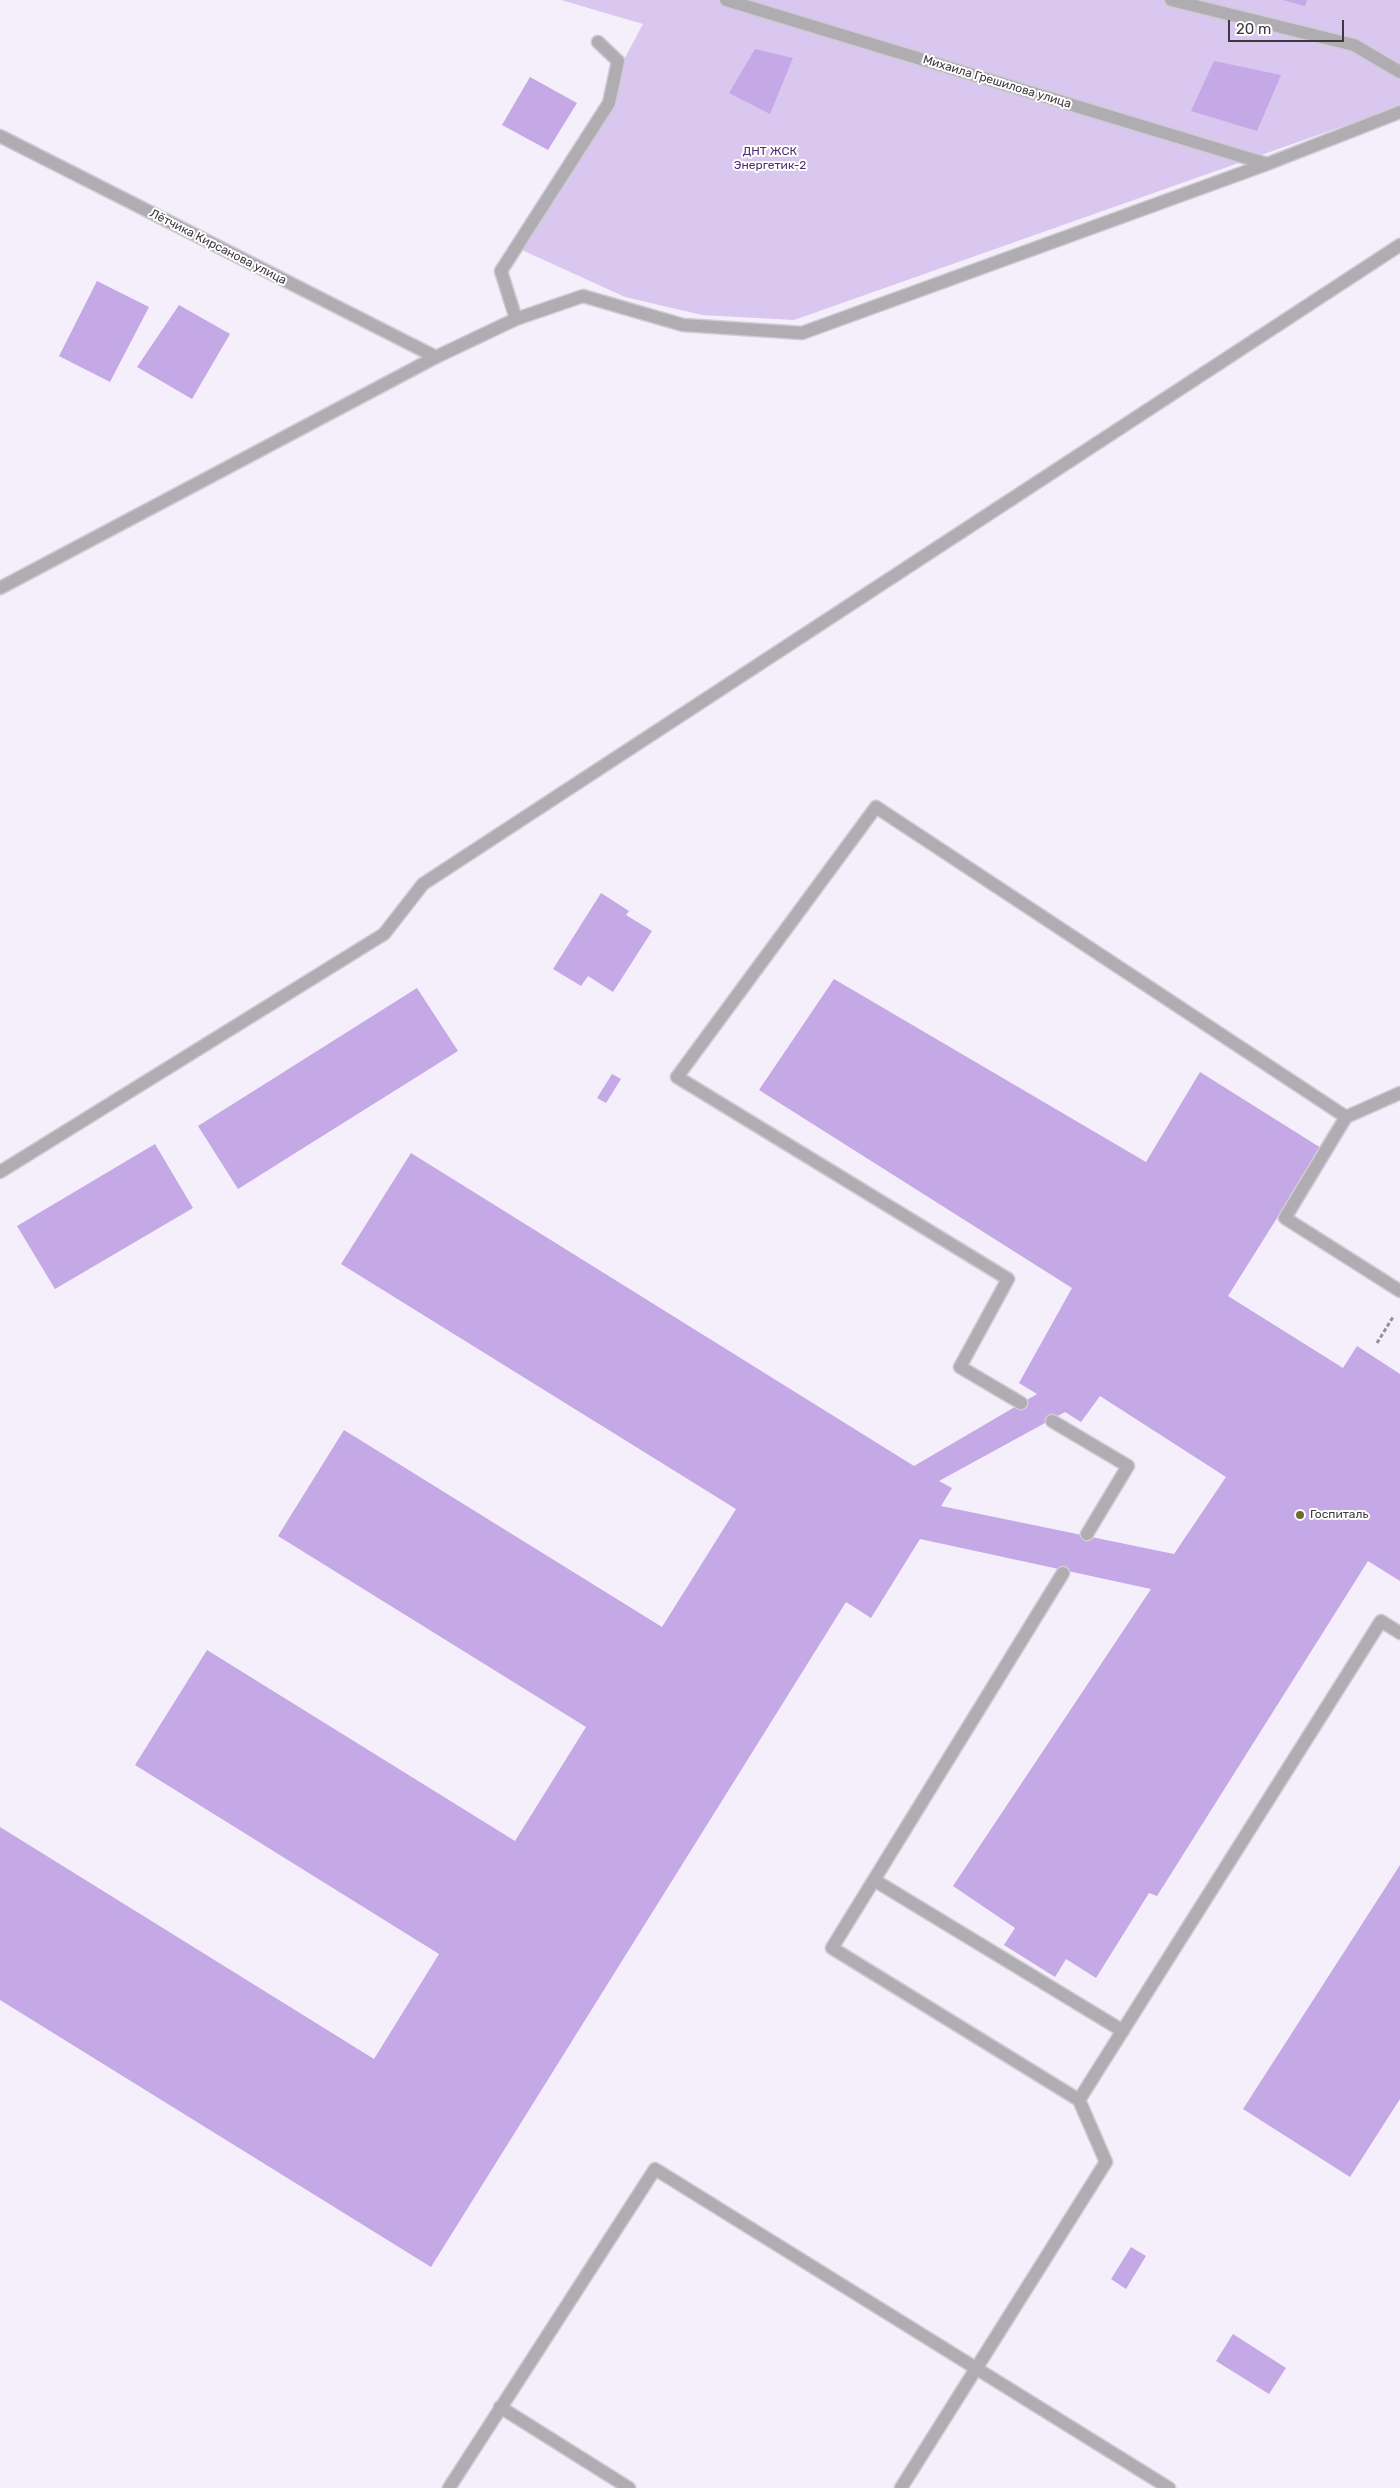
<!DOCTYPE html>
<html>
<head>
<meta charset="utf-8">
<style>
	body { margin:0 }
	#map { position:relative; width:1400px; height:2488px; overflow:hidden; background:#f4effa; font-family:Rubik,sans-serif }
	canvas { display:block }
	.scale { position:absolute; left:1228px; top:20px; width:116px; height:22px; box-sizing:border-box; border:2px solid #3c3a3f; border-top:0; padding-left:6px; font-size:15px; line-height:18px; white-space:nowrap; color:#3c3a3f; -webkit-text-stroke:4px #fff; paint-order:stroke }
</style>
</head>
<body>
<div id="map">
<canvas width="1400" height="2488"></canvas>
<div class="scale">20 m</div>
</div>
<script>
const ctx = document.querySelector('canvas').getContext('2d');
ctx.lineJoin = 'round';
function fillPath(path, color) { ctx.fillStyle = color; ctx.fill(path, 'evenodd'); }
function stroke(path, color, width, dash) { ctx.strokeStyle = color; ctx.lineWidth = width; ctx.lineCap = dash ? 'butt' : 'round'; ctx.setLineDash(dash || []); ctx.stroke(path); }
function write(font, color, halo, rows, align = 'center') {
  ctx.font = font + ' Rubik,sans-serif'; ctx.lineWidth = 4; ctx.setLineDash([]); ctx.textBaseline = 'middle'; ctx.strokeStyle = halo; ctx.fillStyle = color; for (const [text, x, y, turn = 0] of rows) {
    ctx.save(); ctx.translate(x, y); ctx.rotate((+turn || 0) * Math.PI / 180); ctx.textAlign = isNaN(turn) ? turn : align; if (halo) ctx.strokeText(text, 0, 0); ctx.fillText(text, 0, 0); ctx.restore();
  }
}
fillPath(new Path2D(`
	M 561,0 L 1400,0 L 1400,106 L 794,320 L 702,315 L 625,297 L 522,250 L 643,24 Z`), '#d9c7ef');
fillPath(new Path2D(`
	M 1283,0 L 1307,0 L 1305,6 Z
	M 755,49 L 793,58 L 770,114 L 729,93 Z
	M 1214,61 L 1281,75 L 1257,131 L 1191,111 Z
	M 530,77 L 577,103 L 548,150 L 502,125 Z
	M 97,281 L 149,307 L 110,382 L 59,356 Z
	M 179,305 L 230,334 L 192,399 L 137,367 Z
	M 601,893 L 629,911 L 626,915 L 652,931 L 613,992 L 588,976 L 581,986 L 553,969 Z
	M 834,979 L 1146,1162 L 1200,1072 L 1321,1148 L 1228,1296 L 1343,1368 L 1357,1346 L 1400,1374 L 1400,1581 L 1368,1561 L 1157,1896 L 1149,1893 L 1096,1978 L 1066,1959 L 1055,1977 L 1004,1945 L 1015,1928 L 953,1886 L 1151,1589 L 920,1539 L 871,1618 L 846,1602 L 431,2267 L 0,2000 L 0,1827 L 374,2059 L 439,1954 L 135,1765 L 207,1650 L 515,1841 L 586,1727 L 278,1536 L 344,1430 L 662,1627 L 736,1509 L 341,1264 L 411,1153 L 914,1466 L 1037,1394 L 1019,1383 L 1072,1288 L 759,1090 ZM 1100,1396 L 1226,1477 L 1174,1554 L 941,1506 L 952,1488 L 939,1481 L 1065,1412 L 1081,1422 Z
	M 417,988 L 458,1051 L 238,1189 L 198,1126 Z
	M 612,1074 L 621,1079 L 606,1103 L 597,1098 Z
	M 155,1144 L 193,1208 L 55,1289 L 17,1226 Z
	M 1400,1865 L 1400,2099 L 1350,2177 L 1243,2109 Z
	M 1131,2247 L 1146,2256 L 1126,2289 L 1111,2279 Z
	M 1233,2334 L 1286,2368 L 1269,2394 L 1216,2361 Z`), '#c5a8e6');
const service = new Path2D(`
	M 726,0 L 1267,164
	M 1171,0 L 1354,45 L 1400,72
	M 0,136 L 436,357
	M 516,319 L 501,271 L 609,103 L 618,61 L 598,42
	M 0,588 L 436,357 L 516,319 L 583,296 L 683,325 L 802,333 L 1267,164 L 1400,112
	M 1400,1093 L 1346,1117 L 1285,1218 L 1400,1291
	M 1021,1403 L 960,1367 L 1008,1279 L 677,1077 L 876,807 L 1346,1117
	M 1052,1421 L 1128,1466 L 1087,1534
	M 1063,1573 L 832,1948 L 1079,2100 L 1381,1621 L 1400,1633
	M 874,1880 L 1123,2031
	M 500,2407 L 629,2488
	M 449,2488 L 655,2169 L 1169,2488
	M 901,2488 L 1106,2162 L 1079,2100`);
const minor = new Path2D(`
	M 0,1172 L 384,934 L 423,884 L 1400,245`);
stroke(service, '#cfcbd5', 15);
stroke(minor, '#cfcbd5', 15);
stroke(new Path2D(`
	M 1377,1343 L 1393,1317`), '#949098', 3, [4, 2.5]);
stroke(service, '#afadb2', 12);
stroke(minor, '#afadb2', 12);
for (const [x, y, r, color] of [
	[1300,1515,5,"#726633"]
]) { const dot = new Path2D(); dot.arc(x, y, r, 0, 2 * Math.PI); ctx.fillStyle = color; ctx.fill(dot); stroke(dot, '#fff', 2); }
write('12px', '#3c3a3f', '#fff', [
	["Михаила Грешилова улица",997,82,17],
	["Лётчика Кирсанова улица",218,247,27]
]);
write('12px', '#522b74', '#fff', [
	["ДНТ ЖСК",770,152],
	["Энергетик-2",770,166]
]);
write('12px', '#3c3a3f', '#fff', [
	["Госпиталь",1310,1515]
], 'left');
</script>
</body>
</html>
